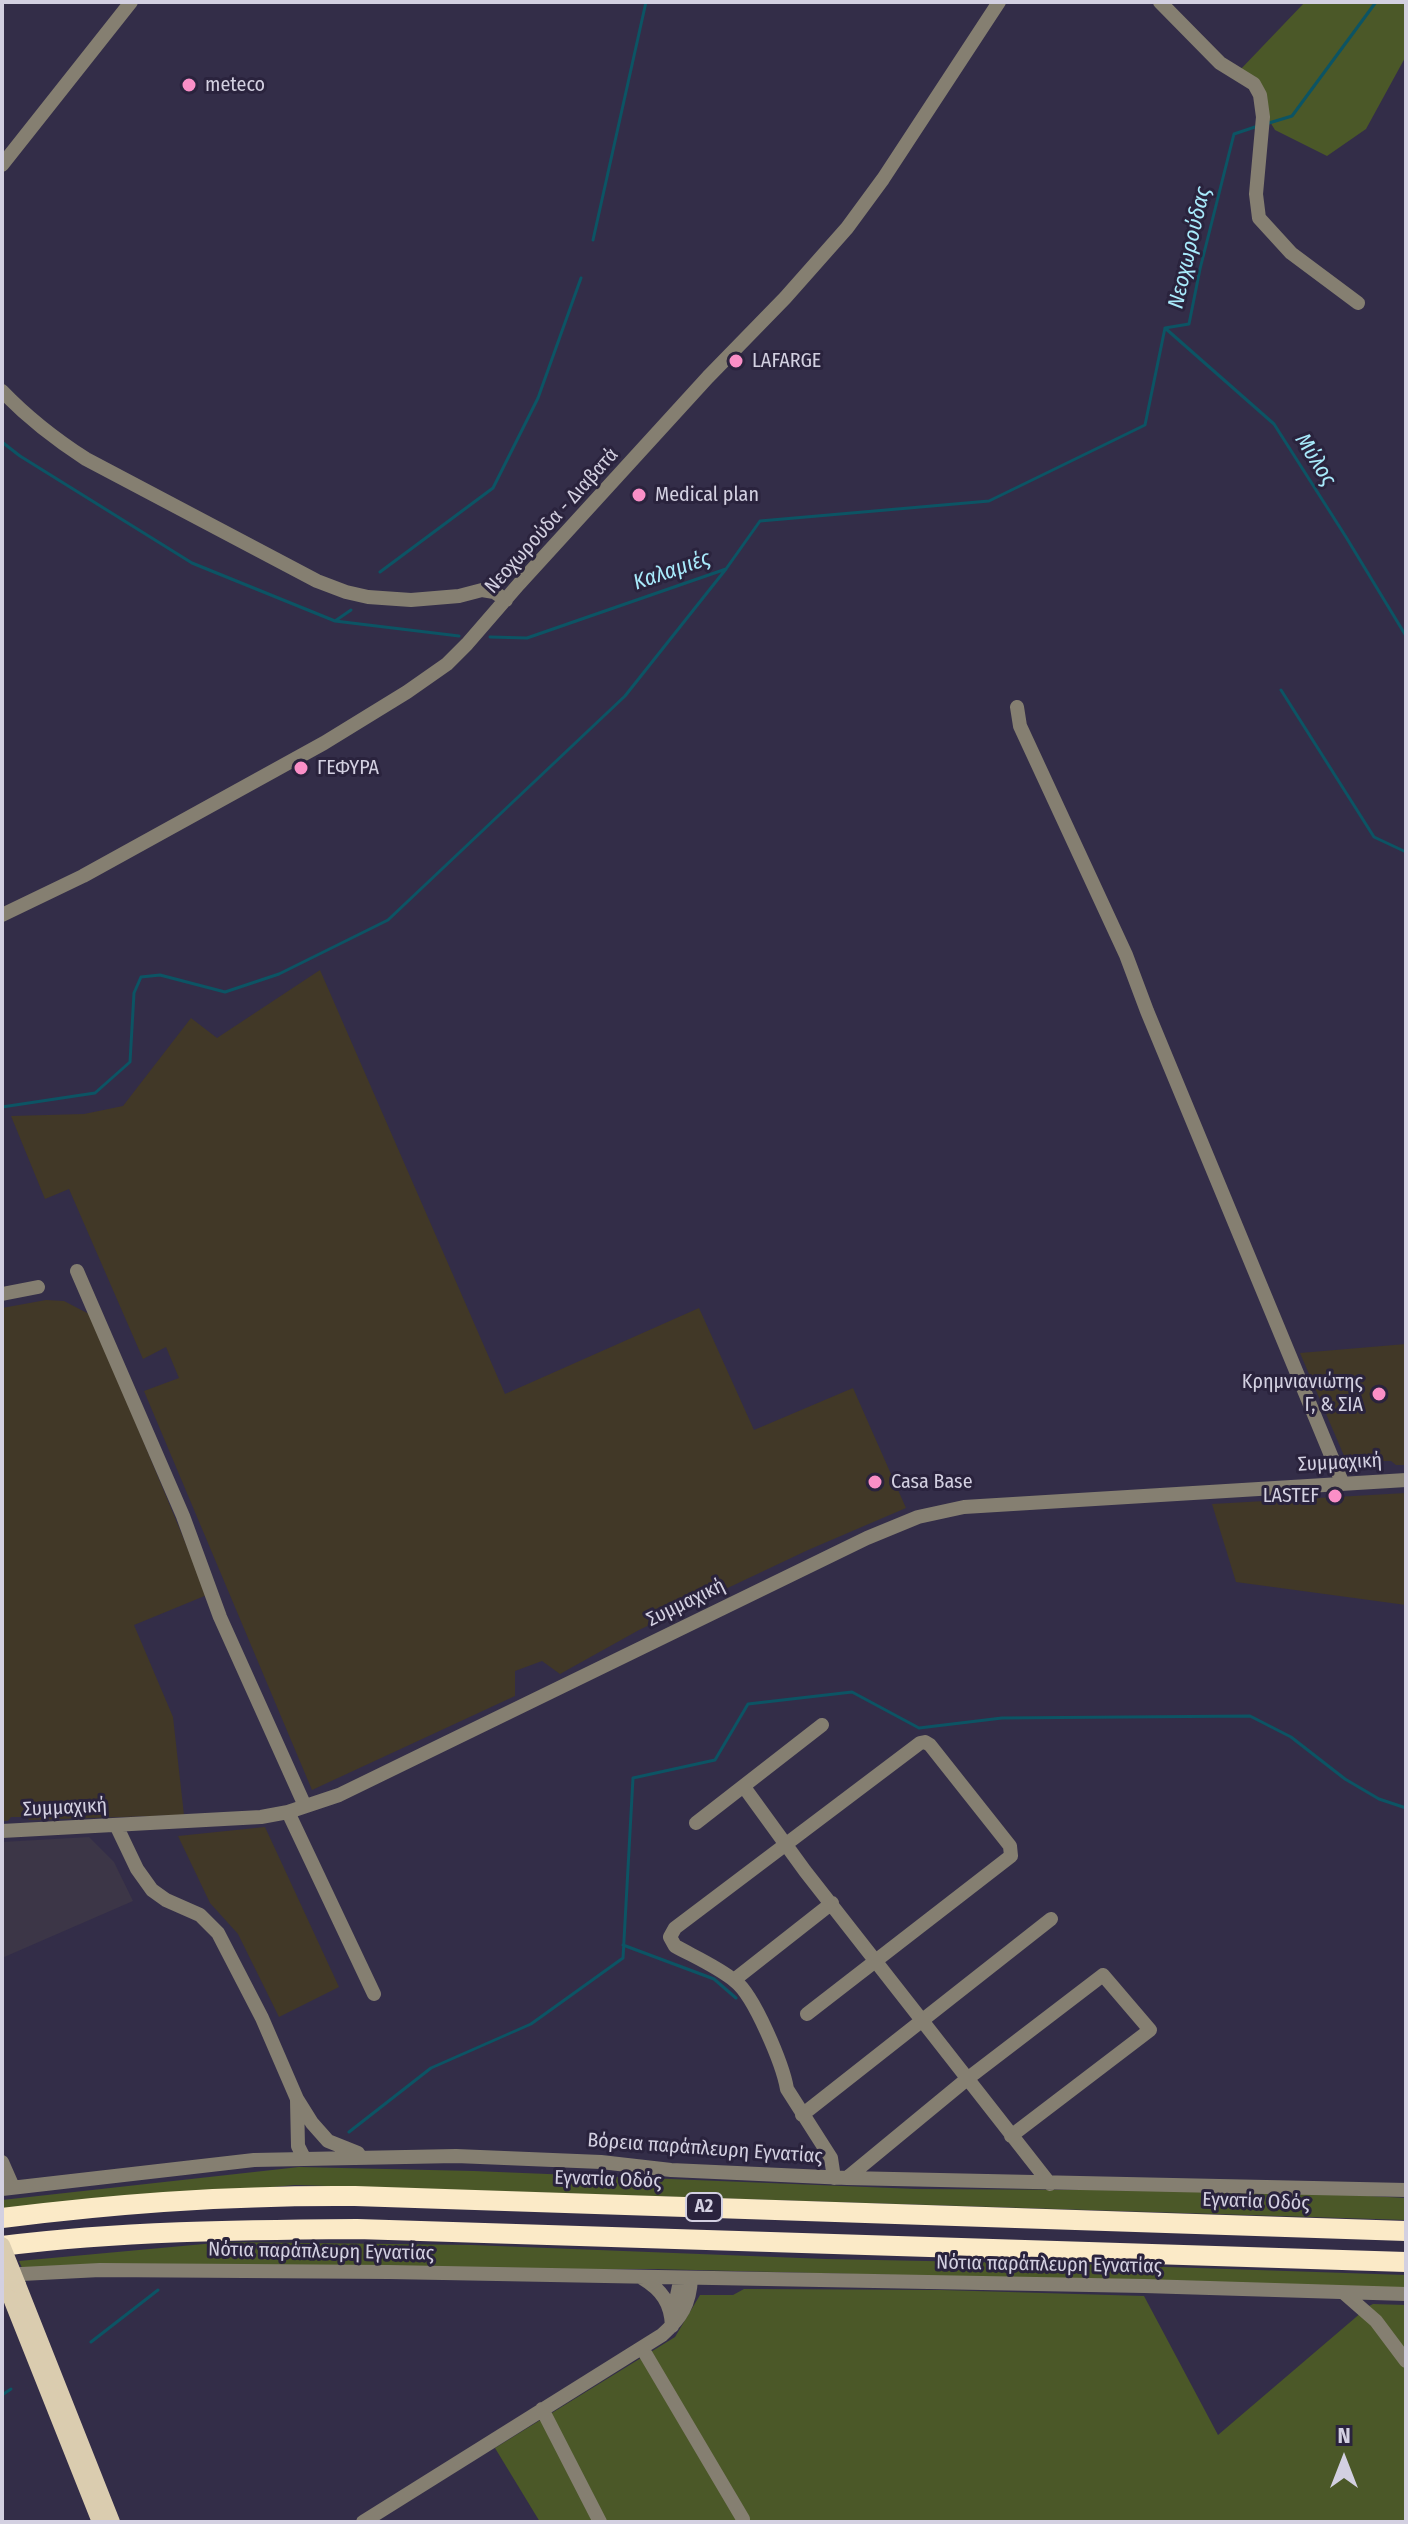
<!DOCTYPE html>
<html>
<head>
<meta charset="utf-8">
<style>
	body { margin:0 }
	#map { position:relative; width:1408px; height:2524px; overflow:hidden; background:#332d48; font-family:"Fira Sans Condensed",sans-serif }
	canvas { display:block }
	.frame { position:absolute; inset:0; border:4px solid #d3d0e1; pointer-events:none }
	.north { position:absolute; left:1304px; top:2420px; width:80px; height:80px; -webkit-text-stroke:6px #2a233d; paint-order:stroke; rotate:0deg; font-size:22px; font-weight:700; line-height:32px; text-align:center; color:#d3d0e1 }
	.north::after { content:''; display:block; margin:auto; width:28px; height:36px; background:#d3d0e1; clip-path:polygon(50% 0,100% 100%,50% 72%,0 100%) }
</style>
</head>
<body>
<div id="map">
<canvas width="1408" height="2524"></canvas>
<div class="frame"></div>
<div class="north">N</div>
</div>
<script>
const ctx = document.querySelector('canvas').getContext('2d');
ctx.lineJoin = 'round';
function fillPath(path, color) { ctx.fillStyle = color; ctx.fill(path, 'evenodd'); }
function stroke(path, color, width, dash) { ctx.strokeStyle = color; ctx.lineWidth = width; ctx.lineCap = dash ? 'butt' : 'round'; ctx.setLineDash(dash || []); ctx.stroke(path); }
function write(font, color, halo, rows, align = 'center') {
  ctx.font = font + ' "Fira Sans Condensed",sans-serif'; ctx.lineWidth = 6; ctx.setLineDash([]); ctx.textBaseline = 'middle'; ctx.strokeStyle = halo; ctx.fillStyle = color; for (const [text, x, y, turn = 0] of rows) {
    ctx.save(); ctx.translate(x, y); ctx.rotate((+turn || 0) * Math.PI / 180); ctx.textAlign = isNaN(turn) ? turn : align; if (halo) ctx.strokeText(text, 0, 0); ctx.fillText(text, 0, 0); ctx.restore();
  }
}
fillPath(new Path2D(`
	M 89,1837 L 114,1862 L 133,1901 L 2,1958 L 2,1842 Z`), '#3c3647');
fillPath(new Path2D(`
	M 320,970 L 505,1394 L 699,1308 L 754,1430 L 853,1388 L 906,1508 L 808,1550 L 639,1630 L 560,1674 L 542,1661 L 515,1671 L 515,1696 L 312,1790 L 144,1391 L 179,1378 L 166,1347 L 143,1359 L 69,1189 L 45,1199 L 11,1116 L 84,1114 L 123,1106 L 191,1018 L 217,1038 Z
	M 46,1300 L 64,1301 L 91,1315 L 207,1595 L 134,1625 L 173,1717 L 184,1815 L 29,1820 L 27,1817 L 11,1817 L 8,1821 L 2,1821 L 2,1308 Z
	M 1406,1344 L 1406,1465 L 1396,1465 L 1391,1461 L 1375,1461 L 1371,1465 L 1348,1465 L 1300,1353 Z
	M 1406,1493 L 1406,1605 L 1236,1582 L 1212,1504 Z
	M 265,1827 L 339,1987 L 279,2017 L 238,1934 L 210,1903 L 178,1836 Z`), '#413827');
fillPath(new Path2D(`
	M 1305,2 L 1406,2 L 1406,56 L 1366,129 L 1327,156 L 1275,130 L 1239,71 Z
	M 299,2167 L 474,2171 L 916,2189 L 1277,2191 L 1406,2198 L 1406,2220 L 295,2185 L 2,2212 L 2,2200 Z
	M 226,2242 L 472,2245 L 826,2259 L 1078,2264 L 1406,2275 L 1406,2288 L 656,2269 L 23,2270 L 19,2261 Z
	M 744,2289 L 941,2290 L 1144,2296 L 1218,2435 L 1369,2306 L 1373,2304 L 1406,2305 L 1406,2522 L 540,2522 L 495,2448 L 675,2337 L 700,2295 L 733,2295 Z`), '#4b5828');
stroke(new Path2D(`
	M 1269,123 L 1292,116 L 1376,2
	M 593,240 L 646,2
	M 1165,328 L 1274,424 L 1346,537 L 1406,636
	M 2,442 L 20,456 L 192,563 L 335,621 L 459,636
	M 380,572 L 493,488 L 538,398 L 581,278
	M 335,621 L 351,610
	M 490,637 L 527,638 L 726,569
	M 1281,690 L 1374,837 L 1406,852
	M 2,1107 L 95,1093 L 130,1062 L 134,993 L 141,977 L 160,975 L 225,992 L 279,974 L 388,920 L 625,696 L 726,569 L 760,521 L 989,501 L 1145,425 L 1165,328 L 1189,324 L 1200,269 L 1234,134 L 1258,126
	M 623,1945 L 714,1979 L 736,1998
	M 349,2132 L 431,2068 L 531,2024 L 623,1958 L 633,1778 L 715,1760 L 748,1704 L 852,1692 L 919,1728 L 1002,1718 L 1250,1716 L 1291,1737 L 1345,1779 L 1379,1799 L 1406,1808
	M 91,2342 L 158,2290
	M 2,2395 L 11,2389`), '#0c5464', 3);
stroke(new Path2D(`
	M 1160,2 L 1220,63 L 1254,84 L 1260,95 L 1263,117 L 1256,194 L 1259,218 L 1291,253 L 1358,303
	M 2,165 L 131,2
	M 2,391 C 27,417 55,439 86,459 L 317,581 L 346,592 L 368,597 L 411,600 L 459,596 L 482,590 L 494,592 L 506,600
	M 1017,707 L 1020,726 L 1126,955 L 1147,1011 L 1342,1482
	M 2,915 L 83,876 L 324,743 L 407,692 L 447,664 L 467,644 L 519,584 L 708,377 L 785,298 L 847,228 L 883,179 L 999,2
	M 77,1271 L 183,1516 L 220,1617 L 305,1806
	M 2,1294 L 38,1287
	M 744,1787 L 805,1871 L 1050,2184
	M 288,1812 L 374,1994
	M 696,1823 L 822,1725
	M 116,1825 L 137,1869 L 152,1890 L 166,1900 L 200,1915 L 218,1933 L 262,2018 L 297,2099 L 312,2123 L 328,2141 L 358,2153
	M 2,1831 L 261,1817 L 288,1812 L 339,1795 L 867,1538 L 918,1517 L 964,1507 L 1406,1480
	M 734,1980 L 832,1903
	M 807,2014 L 1011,1856 L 1010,1846 L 930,1745 L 925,1742 L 920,1743 L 675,1928 L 670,1937 L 675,1946 C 695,1957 718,1967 735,1981 C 754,1995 783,2065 787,2089 L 831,2158 L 834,2178
	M 297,2100 L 298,2146 L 304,2158
	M 802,2115 L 1051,1919
	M 2,2162 L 13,2187
	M 847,2178 L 967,2079 L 1103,1975 L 1150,2030 L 1011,2136
	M 2,2189 L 254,2160 L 456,2156 L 601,2162 L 671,2170 L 847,2178 L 1406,2190
	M 2,2275 L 100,2270 L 389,2272 L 1144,2286 L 1406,2294
	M 642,2278 C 662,2290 671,2303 672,2326
	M 1344,2293 L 1376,2321 L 1406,2361
	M 673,2315 L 679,2286 L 691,2278
	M 642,2348 L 743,2519
	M 542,2409 L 600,2522
	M 363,2522 L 662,2335 C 681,2318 690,2304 691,2278`), '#857f71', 14);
stroke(new Path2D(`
	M 2,2276 L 100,2522
	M 18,2285 L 112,2522`), '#daccaf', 16);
stroke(new Path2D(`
	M 2,2218 C 119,2203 237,2195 355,2196 L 1406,2231
	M 2,2246 C 120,2231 238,2230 357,2229 L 1406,2262`), '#fbeac7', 20);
stroke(new Path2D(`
	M 2,2245 L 18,2285`), '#daccaf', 16);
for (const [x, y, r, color] of [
	[189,85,8,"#fa8fc7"],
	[736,361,8,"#fa8fc7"],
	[639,495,8,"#fa8fc7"],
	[301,768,8,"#fa8fc7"],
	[1379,1394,8,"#fa8fc7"],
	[875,1482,8,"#fa8fc7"],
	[1335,1496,8,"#fa8fc7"]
]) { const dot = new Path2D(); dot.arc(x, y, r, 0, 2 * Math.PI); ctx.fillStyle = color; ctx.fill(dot); stroke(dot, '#2a233d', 3); }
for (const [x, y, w] of [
	[704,2207,36]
]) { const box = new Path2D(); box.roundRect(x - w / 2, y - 14, w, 28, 6); ctx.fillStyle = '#2a233d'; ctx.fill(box); stroke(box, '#d3d0e1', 2); }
write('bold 18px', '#d3d0e1', null, [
	["Α2",704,2207]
]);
write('20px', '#d3d0e1', '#2a233d', [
	["meteco",205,85],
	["LAFARGE",752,361],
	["Medical plan",655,495],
	["ΓΕΦΥΡΑ",317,768],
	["Κρημνιανιώτης",1363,1382,"right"],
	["Γ, & ΣΙΑ",1363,1405,"right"],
	["Casa Base",891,1482],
	["LASTEF",1319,1496,"right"]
], 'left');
write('20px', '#d3d0e1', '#2a233d', [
	["Νεοχωρούδα - Διαβατά",552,521,-48],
	["Συμμαχική",1340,1463,-3],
	["Συμμαχική",686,1603,-26],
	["Συμμαχική",65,1808,-3],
	["Βόρεια παράπλευρη Εγνατίας",705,2149,4],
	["Εγνατία Οδός",608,2180,2],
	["Εγνατία Οδός",1256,2202,2],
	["Νότια παράπλευρη Εγνατίας",321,2252,1],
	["Νότια παράπλευρη Εγνατίας",1049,2265,1]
]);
write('italic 22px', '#a8eafb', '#2a233d', [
	["Νεοχωρούδας",1190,248,-77],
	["Μύλος",1315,460,58],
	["Καλαμιές",672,571,-19]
]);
</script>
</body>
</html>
